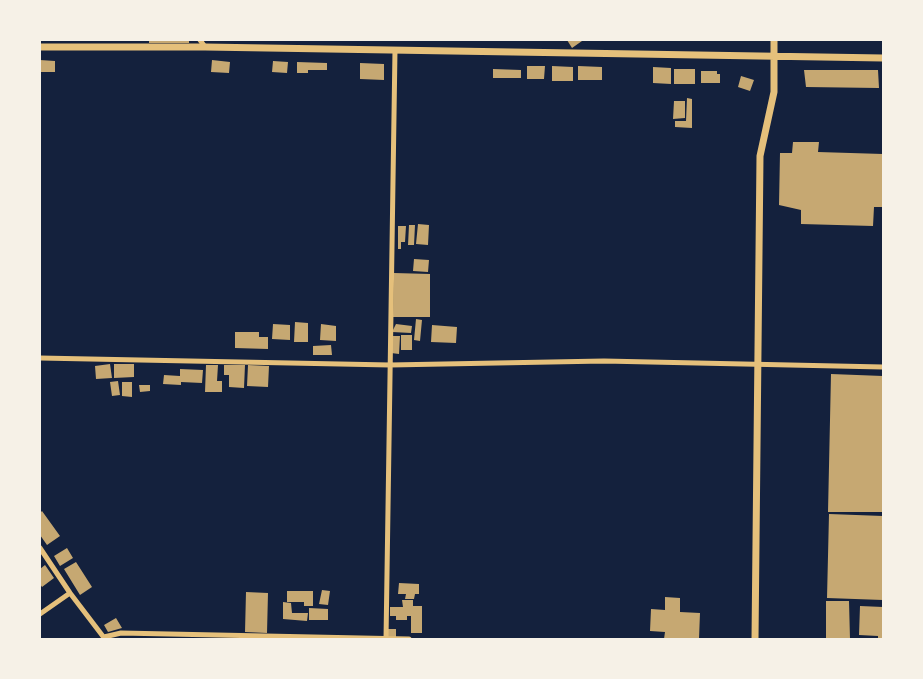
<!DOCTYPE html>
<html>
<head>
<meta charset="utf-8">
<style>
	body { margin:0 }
	#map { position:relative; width:923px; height:679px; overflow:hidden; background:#14213d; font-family:"PT Sans",sans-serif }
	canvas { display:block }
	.frame { position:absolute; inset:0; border:41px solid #f6f1e7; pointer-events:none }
</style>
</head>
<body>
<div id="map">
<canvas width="923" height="679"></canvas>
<div class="frame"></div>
</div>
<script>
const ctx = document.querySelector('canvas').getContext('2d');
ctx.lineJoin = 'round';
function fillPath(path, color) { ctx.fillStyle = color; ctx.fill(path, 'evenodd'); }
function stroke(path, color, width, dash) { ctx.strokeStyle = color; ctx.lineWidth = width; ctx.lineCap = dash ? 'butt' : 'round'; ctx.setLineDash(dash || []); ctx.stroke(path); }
fillPath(new Path2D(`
	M 149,40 L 189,40 L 189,43 L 149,43 Z
	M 567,40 L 581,40 L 582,41 L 572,48 Z
	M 40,60 L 55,61 L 55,72 L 40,72 Z
	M 212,60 L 230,62 L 229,73 L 211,72 Z
	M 273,61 L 288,62 L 287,73 L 272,72 Z
	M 297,62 L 327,63 L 327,70 L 308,70 L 308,73 L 297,73 Z
	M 360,63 L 384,64 L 384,80 L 360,79 Z
	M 527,66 L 545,66 L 544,79 L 527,79 Z
	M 552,66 L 573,67 L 573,81 L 552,81 Z
	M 578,66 L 602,67 L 602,80 L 578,80 Z
	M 653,67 L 671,68 L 671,84 L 653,83 Z
	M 493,69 L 521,70 L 521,78 L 493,78 Z
	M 674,69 L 695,69 L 695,84 L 674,84 Z
	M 804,70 L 878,70 L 879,88 L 806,87 Z
	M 701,71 L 717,71 L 717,74 L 720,74 L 720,83 L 701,83 Z
	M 741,76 L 754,80 L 750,91 L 738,87 Z
	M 687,98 L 692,99 L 692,128 L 675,127 L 675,121 L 686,121 Z
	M 674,101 L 685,101 L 685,118 L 673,119 Z
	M 793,142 L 819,142 L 818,152 L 883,154 L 883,207 L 874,207 L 873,226 L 801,224 L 801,210 L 779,205 L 780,153 L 792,153 Z
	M 418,224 L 429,225 L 428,245 L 416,244 Z
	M 409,225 L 415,225 L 414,245 L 408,245 Z
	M 398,226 L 406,226 L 405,242 L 401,242 L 401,249 L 398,249 Z
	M 414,259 L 429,260 L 428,272 L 413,271 Z
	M 394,273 L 430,274 L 430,317 L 393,317 Z
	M 416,319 L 422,320 L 420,341 L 414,340 Z
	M 295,322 L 308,323 L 308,342 L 294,342 Z
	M 273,324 L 290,325 L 290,340 L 272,339 Z
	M 321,324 L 336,326 L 336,341 L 320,340 Z
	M 396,324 L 412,326 L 411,333 L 392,332 Z
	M 432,325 L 457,327 L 456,343 L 431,342 Z
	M 235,332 L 259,332 L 259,337 L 268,337 L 268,349 L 235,348 Z
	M 401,335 L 412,335 L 412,350 L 401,350 Z
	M 391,336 L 400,336 L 399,354 L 391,353 Z
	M 331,345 L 332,355 L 313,355 L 313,346 Z
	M 110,364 L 112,378 L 96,379 L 95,366 Z
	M 114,364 L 134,364 L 134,377 L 114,378 Z
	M 206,365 L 218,365 L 217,381 L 222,381 L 222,392 L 205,392 Z
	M 224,365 L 245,365 L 244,388 L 229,387 L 229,375 L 224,375 Z
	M 248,365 L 269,366 L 268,387 L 247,386 Z
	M 180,369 L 203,370 L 202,383 L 181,382 L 181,385 L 163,384 L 164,375 L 180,376 Z
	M 831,374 L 883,376 L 883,512 L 828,512 Z
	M 118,381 L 120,395 L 112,396 L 110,382 Z
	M 122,382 L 132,382 L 132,397 L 122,396 Z
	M 139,385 L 150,385 L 150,391 L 140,392 Z
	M 42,511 L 60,536 L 47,545 L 40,535 L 40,513 Z
	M 829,514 L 883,516 L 883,600 L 827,598 Z
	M 67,548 L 73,558 L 60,566 L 54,556 Z
	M 76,562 L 92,587 L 80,595 L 64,569 Z
	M 45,565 L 54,578 L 42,587 L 40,584 L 40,569 Z
	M 399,583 L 419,584 L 419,594 L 415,594 L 414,599 L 405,599 L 406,594 L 398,594 Z
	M 322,590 L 330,591 L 328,605 L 319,604 Z
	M 287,591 L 313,591 L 313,606 L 304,606 L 304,602 L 287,602 Z
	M 246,592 L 268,593 L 267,633 L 245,632 Z
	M 665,597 L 680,598 L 680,612 L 700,613 L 699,639 L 664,639 L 665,632 L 650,631 L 651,609 L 665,610 Z
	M 402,600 L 413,600 L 413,606 L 422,606 L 422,633 L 411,633 L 411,616 L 407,616 L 407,620 L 396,620 L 396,616 L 390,616 L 390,607 L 403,607 Z
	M 826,601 L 849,601 L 850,639 L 826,639 Z
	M 283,602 L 291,603 L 292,613 L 308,613 L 307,621 L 283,619 Z
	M 860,606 L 883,607 L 883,639 L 878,639 L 878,636 L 859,635 Z
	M 309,608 L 328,609 L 328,620 L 309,620 Z
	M 116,618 L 122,628 L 108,632 L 104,625 Z
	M 388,629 L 396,629 L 396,637 L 388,637 Z`), '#c6a872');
stroke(new Path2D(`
	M 200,40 L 205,47
	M 40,358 L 390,365 L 604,361 L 883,367
	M 40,548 L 70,593 L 105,639
	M 40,614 L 70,593
	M 104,637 L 121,633 L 409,639
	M 386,639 L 395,50`), '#e5c07b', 5);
stroke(new Path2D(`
	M 40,47 L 205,47 L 883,58
	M 755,639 L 760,156 L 774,92 L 774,40`), '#e5c07b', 7);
</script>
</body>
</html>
